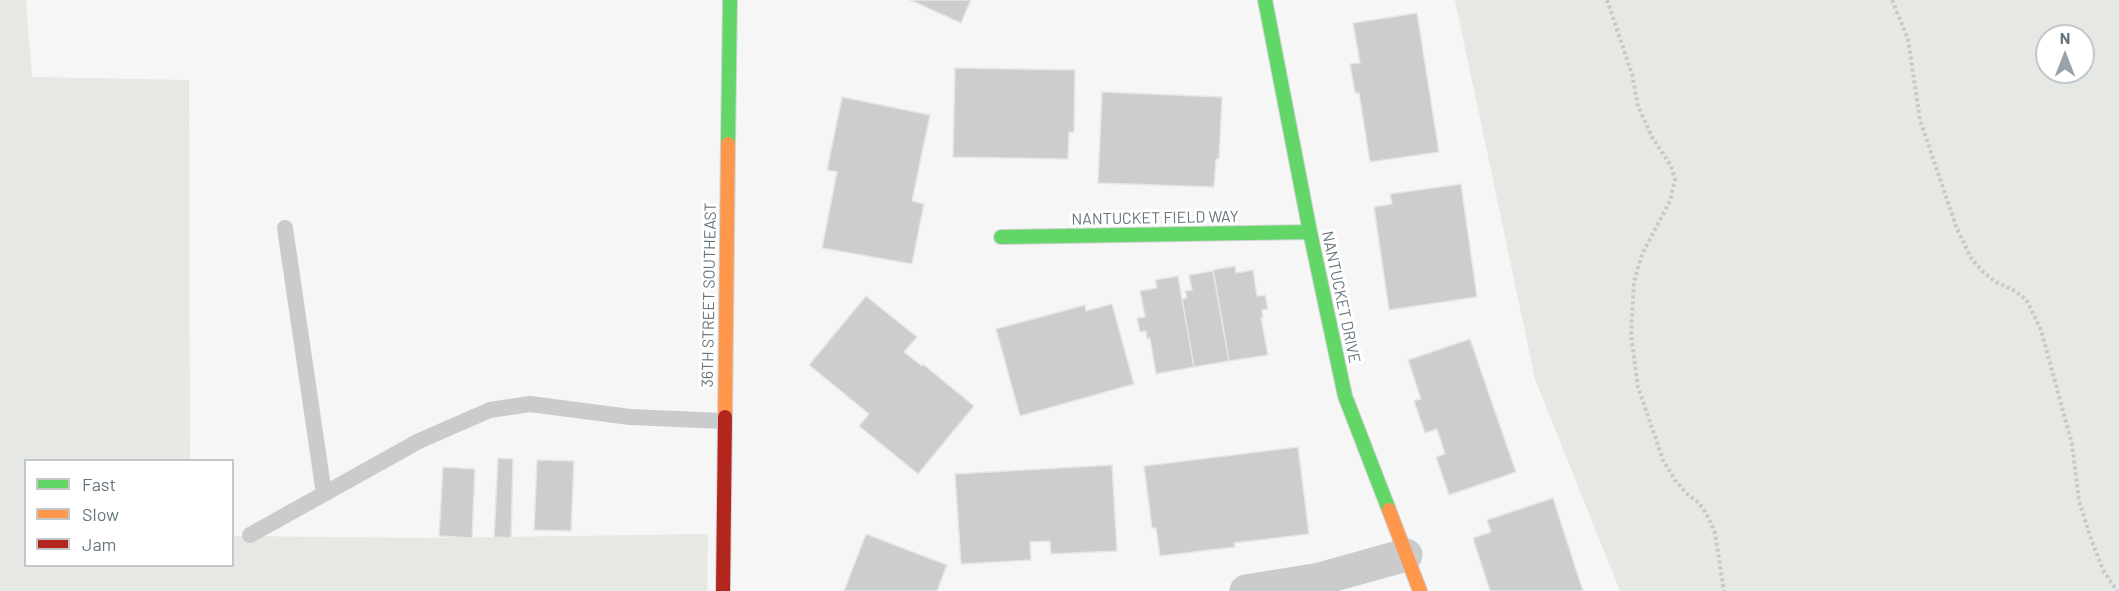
<!DOCTYPE html>
<html>
<head>
<meta charset="utf-8">
<style>
	body { margin:0 }
	#map { position:relative; width:2119px; height:591px; overflow:hidden; background:#f6f6f6; font-family:Barlow,sans-serif }
	canvas { display:block }
	.legend { position:absolute; left:24px; top:459px; width:210px; height:108px; box-sizing:border-box; background:#fff; border:2px solid #c2c7cb; margin:0; padding:8px 10px; list-style:none; font-size:18px; color:#66747d }
	.legend li { display:flex; align-items:center; gap:12px; height:30px }
	.legend b { width:30px; border:2px solid #c2c7cb }
	.north { position:absolute; left:2035px; top:24px; width:60px; height:60px; box-sizing:border-box; background:#fff; border:2px solid #c2c7cb; border-radius:50%; rotate:0deg; font-size:16px; font-weight:700; line-height:24px; text-align:center; color:#66747d }
	.north::after { content:''; display:block; margin:auto; width:21px; height:27px; background:#98a2a7; clip-path:polygon(50% 0,100% 100%,50% 72%,0 100%) }
</style>
</head>
<body>
<div id="map">
<canvas width="2119" height="591"></canvas>
<ul class="legend">
<li><b style="height:8px;background:#63d668"></b>Fast</li>
<li><b style="height:8px;background:#ff974d"></b>Slow</li>
<li><b style="height:8px;background:#b3261e"></b>Jam</li>
</ul>
<div class="north">N</div>
</div>
<script>
const ctx = document.querySelector('canvas').getContext('2d');
ctx.lineJoin = 'round';
function fillPath(path, color) { ctx.fillStyle = color; ctx.fill(path, 'evenodd'); }
function stroke(path, color, width, dash) { ctx.strokeStyle = color; ctx.lineWidth = width; ctx.lineCap = dash ? 'butt' : 'round'; ctx.setLineDash(dash || []); ctx.stroke(path); }
function write(font, color, halo, rows, align = 'center') {
  ctx.font = font + ' Barlow,sans-serif'; ctx.lineWidth = 6; ctx.setLineDash([]); ctx.textBaseline = 'middle'; ctx.strokeStyle = halo; ctx.fillStyle = color; for (const [text, x, y, turn = 0] of rows) {
    ctx.save(); ctx.translate(x, y); ctx.rotate((+turn || 0) * Math.PI / 180); ctx.textAlign = isNaN(turn) ? turn : align; if (halo) ctx.strokeText(text, 0, 0); ctx.fillText(text, 0, 0); ctx.restore();
  }
}
fillPath(new Path2D(`
	M 0,0 L 26,0 L 32,77 L 189,80 L 190,460 L 26,460 L 26,566 L 232,566 L 233,536 L 429,538 L 708,534 L 707,591 L 0,591 Z
	M 1455,0 L 2119,0 L 2119,591 L 1620,591 L 1535,379 ZM 2047,36 L 2083,36 L 2083,72 L 2047,72 Z`), '#e6e8e4');
const building = new Path2D(`
	M 910,0 L 971,0 L 961,23 Z
	M 1417,13 L 1439,152 L 1370,162 L 1359,93 L 1355,93 L 1350,64 L 1360,63 L 1353,23 Z
	M 955,68 L 1075,70 L 1074,132 L 1069,132 L 1068,159 L 953,157 Z
	M 1102,92 L 1222,97 L 1219,159 L 1216,159 L 1214,187 L 1098,183 Z
	M 842,97 L 930,115 L 912,201 L 924,204 L 912,264 L 822,248 L 837,172 L 827,170 Z
	M 1461,184 L 1477,297 L 1389,310 L 1374,207 L 1392,204 L 1390,194 Z
	M 1235,266 L 1236,273 L 1253,270 L 1257,296 L 1265,295 L 1268,309 L 1262,310 L 1263,318 L 1261,318 L 1268,355 L 1229,361 L 1213,270 Z
	M 1213,271 L 1229,361 L 1194,367 L 1182,299 L 1187,298 L 1185,291 L 1192,290 L 1189,275 Z
	M 1178,276 L 1194,367 L 1156,374 L 1150,338 L 1147,339 L 1146,331 L 1140,332 L 1137,318 L 1145,317 L 1140,291 L 1157,288 L 1155,280 Z
	M 866,296 L 917,337 L 904,352 L 922,366 L 923,364 L 974,406 L 918,474 L 859,426 L 869,414 L 809,365 Z
	M 1112,304 L 1134,384 L 1020,416 L 996,329 L 1085,305 L 1086,311 Z
	M 1470,339 L 1516,472 L 1449,495 L 1436,457 L 1445,454 L 1437,429 L 1425,433 L 1414,401 L 1421,399 L 1408,360 Z
	M 1298,447 L 1309,534 L 1234,543 L 1235,547 L 1160,556 L 1156,528 L 1152,528 L 1144,466 Z
	M 498,458 L 513,459 L 511,538 L 494,537 Z
	M 537,460 L 574,461 L 571,531 L 534,530 Z
	M 1112,465 L 1117,551 L 1051,554 L 1050,541 L 1030,542 L 1031,560 L 961,564 L 955,474 Z
	M 443,467 L 475,469 L 472,538 L 439,536 Z
	M 1553,498 L 1583,591 L 1490,591 L 1473,538 L 1491,532 L 1487,520 Z
	M 866,534 L 947,565 L 937,591 L 844,591 Z`);
fillPath(building, '#cccdce');
stroke(building, '#e6e6e6', 1.5);
const fast = new Path2D(`
	M 1265,0 L 1310,232 L 1345,396 L 1389,510
	M 728,144 L 730,0
	M 1001,237 L 1310,232`);
const slow = new Path2D(`
	M 725,417 L 728,144
	M 1389,510 L 1420,591`);
const jam = new Path2D(`
	M 723,591 L 725,417`);
stroke(fast, '#d2d3d4', 16);
stroke(slow, '#d2d3d4', 16);
stroke(jam, '#d2d3d4', 16);
stroke(new Path2D(`
	M 1607,0 L 1632,74 L 1638,106 L 1652,137 L 1671,166 L 1675,180 L 1670,201 L 1642,254 L 1634,282 L 1631,335 L 1638,387 L 1663,460 L 1675,480 L 1686,493 L 1699,503 L 1707,515 L 1715,533 L 1724,591
	M 1892,0 L 1908,39 L 1920,120 L 1956,226 L 1971,258 L 1983,272 L 1996,282 L 2013,290 L 2026,299 L 2041,330 L 2072,444 L 2079,501 L 2091,539 L 2103,570 L 2117,591`), '#c7c8c9', 4, [3, 3]);
stroke(new Path2D(`
	M 285,228 L 324,494
	M 250,535 L 419,441 L 490,410 L 530,404 L 630,417 L 724,421`), '#c9cbcc', 16);
stroke(new Path2D(`
	M 1246,591 L 1320,579 L 1406,555`), '#c9cbcc', 33);
stroke(fast, '#63d668', 14);
stroke(slow, '#ff974d', 14);
stroke(jam, '#b3261e', 14);
write('16px', '#66747d', '#fff', [
	["NANTUCKET FIELD WAY",1155,218,-1],
	["36TH STREET SOUTHEAST",709,295,-89],
	["NANTUCKET DRIVE",1341,297,78]
]);
</script>
</body>
</html>
